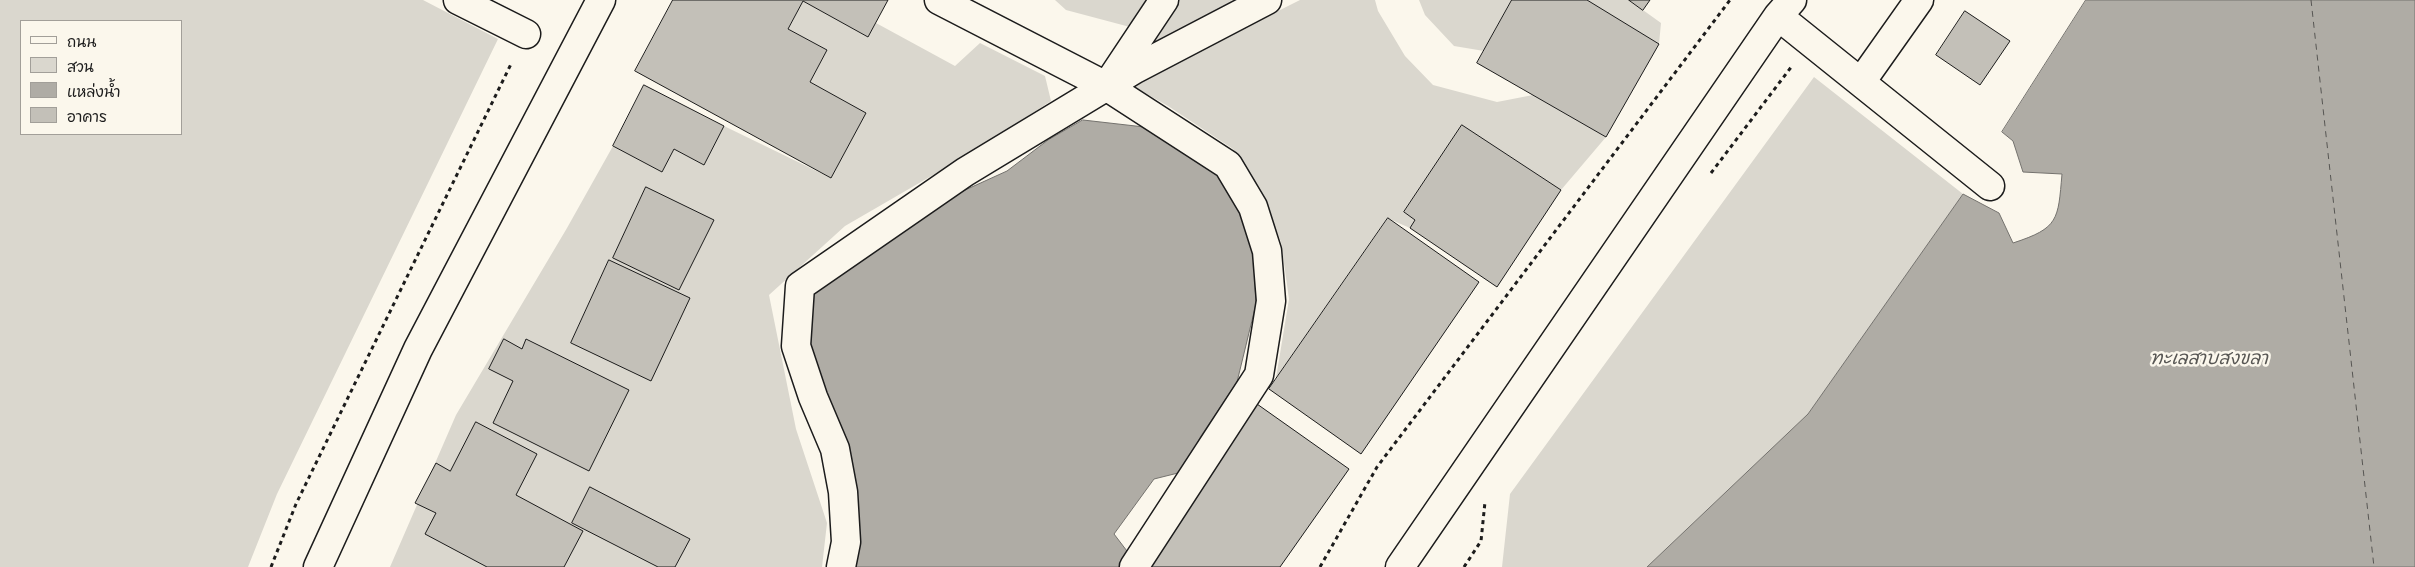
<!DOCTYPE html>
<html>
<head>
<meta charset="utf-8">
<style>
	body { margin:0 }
	#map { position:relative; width:2415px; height:567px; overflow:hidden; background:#fbf7ec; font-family:Delius,"Playpen Sans Thai",sans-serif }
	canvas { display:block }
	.legend { position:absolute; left:20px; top:20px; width:162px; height:115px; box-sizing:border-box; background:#fbf7ec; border:1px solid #a29f99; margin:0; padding:6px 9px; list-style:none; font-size:15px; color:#1c1c1c }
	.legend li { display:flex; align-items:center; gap:10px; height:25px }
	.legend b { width:25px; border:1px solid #a29f99 }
</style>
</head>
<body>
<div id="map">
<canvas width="2415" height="567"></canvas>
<ul class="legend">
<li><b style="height:6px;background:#fbf7ec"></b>ถนน</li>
<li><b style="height:14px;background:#dad7ce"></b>สวน</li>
<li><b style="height:14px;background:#afaca5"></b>แหล่งน้ำ</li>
<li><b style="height:14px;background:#c3c0b8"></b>อาคาร</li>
</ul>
</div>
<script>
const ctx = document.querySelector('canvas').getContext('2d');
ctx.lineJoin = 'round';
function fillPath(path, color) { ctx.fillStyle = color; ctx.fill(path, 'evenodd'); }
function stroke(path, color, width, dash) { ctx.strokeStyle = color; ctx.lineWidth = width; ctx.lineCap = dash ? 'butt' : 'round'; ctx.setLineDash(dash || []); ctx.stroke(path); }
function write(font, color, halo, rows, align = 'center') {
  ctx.font = font + ' Delius,"Playpen Sans Thai",sans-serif'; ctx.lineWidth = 5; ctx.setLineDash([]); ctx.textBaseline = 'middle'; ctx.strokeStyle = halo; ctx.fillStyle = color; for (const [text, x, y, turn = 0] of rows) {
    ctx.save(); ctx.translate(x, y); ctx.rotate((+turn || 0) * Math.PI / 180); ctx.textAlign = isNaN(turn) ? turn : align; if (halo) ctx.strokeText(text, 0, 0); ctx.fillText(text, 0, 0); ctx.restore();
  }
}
fillPath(new Path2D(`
	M 0,0 L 423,0 L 498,39 L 277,494 L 248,567 L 0,567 ZM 21,21 L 181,21 L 181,134 L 21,134 Z
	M 1055,0 L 1146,0 L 1130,27 L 1066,10 Z
	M 1175,0 L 1240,0 L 1143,53 Z
	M 1300,0 L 1375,0 L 1378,11 L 1405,56 L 1433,85 L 1497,102 L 1533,95 L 1606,137 L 1561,190 L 1462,125 L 1404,212 L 1415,220 L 1410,228 L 1387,218 L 1276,378 L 1289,299 L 1281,242 L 1261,192 L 1233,149 L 1168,106 L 1131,85 Z
	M 1419,0 L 1512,0 L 1484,51 L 1454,46 L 1425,15 Z
	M 1587,0 L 1629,0 L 1661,23 L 1659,44 Z
	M 803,1 L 868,37 L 876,23 L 955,66 L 980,43 L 1045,76 L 1051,101 L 971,153 L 845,226 L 769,295 L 796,429 L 827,523 L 822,567 L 390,567 L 456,415 L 567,228 L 613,146 L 662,172 L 674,149 L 704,165 L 724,126 L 831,178 L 866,113 L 810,82 L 827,50 L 788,29 Z
	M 1814,77 L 1963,194 L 1808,414 L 1647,567 L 1502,567 L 1510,494 Z`), '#dad7ce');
const water = new Path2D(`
	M 2086,0 L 2415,0 L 2415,567 L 1647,567 L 1808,414 L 1963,194 L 1999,213 L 2013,243 C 2059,228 2058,220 2062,174 L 2023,172 L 2013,141 L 2002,132 Z
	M 1083,120 L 1153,128 L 1222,177 L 1253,240 L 1256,304 L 1237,382 L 1201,436 L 1182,472 L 1154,479 L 1114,534 L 1130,555 L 1123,567 L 849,567 L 803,336 L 809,292 L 952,196 L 1007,171 L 1048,140 Z`);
fillPath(water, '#afaca5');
stroke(water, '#74726e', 1);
stroke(new Path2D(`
	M 2311,0 L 2374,567`), '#575653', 1, [6, 5]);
const building = new Path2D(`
	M 673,0 L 888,0 L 868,37 L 803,1 L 788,29 L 827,50 L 810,82 L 866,113 L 831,178 L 635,71 Z
	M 1512,0 L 1587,0 L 1659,44 L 1606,137 L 1477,63 Z
	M 1629,0 L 1650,0 L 1643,10 Z
	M 1965,11 L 2010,41 L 1980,85 L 1936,55 Z
	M 644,85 L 724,126 L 704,165 L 674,149 L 662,172 L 613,146 Z
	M 1462,125 L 1561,190 L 1497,287 L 1410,228 L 1415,220 L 1404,212 Z
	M 646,187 L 714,220 L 679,290 L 613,258 Z
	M 1388,218 L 1479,282 L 1361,454 L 1269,389 Z
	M 609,260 L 690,298 L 651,381 L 571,343 Z
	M 504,339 L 522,349 L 526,339 L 629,390 L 589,471 L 493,423 L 513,381 L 489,369 Z
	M 1257,404 L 1349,469 L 1280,567 L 1144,567 Z
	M 476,422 L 537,454 L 516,495 L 583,531 L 564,567 L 487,567 L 425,534 L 436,513 L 415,503 L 436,463 L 450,471 Z
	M 590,487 L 690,539 L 675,567 L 658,567 L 572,523 Z`);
fillPath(building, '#c3c0b8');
stroke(building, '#1c1c1c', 1);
const minor = new Path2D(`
	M 458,0 L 526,34
	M 939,0 L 1106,86 L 1228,165 L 1253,207 L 1267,251 L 1271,301 L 1259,375 L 1134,567
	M 1778,16 L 1990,186
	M 1110,81 L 1164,0
	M 1861,82 L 1919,0
	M 318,567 L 418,349 L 601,0
	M 841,567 L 846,542 L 843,492 L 835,449 L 813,397 L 796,346 L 800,286 L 965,172 L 1135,69 L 1267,0
	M 1400,567 L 1778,16 L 1792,0`);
stroke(minor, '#1c1c1c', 31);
stroke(new Path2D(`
	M 1711,173 L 1792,66
	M 271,567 L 296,504 L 512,62
	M 1320,567 L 1377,467 L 1730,0
	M 1464,567 L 1481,541 L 1485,502`), '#1c1c1c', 3, [4, 4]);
stroke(minor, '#fbf7ec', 28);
write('italic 18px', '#575653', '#fbf7ec', [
	["ทะเลสาบสงขลา",2209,359]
]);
</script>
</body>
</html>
